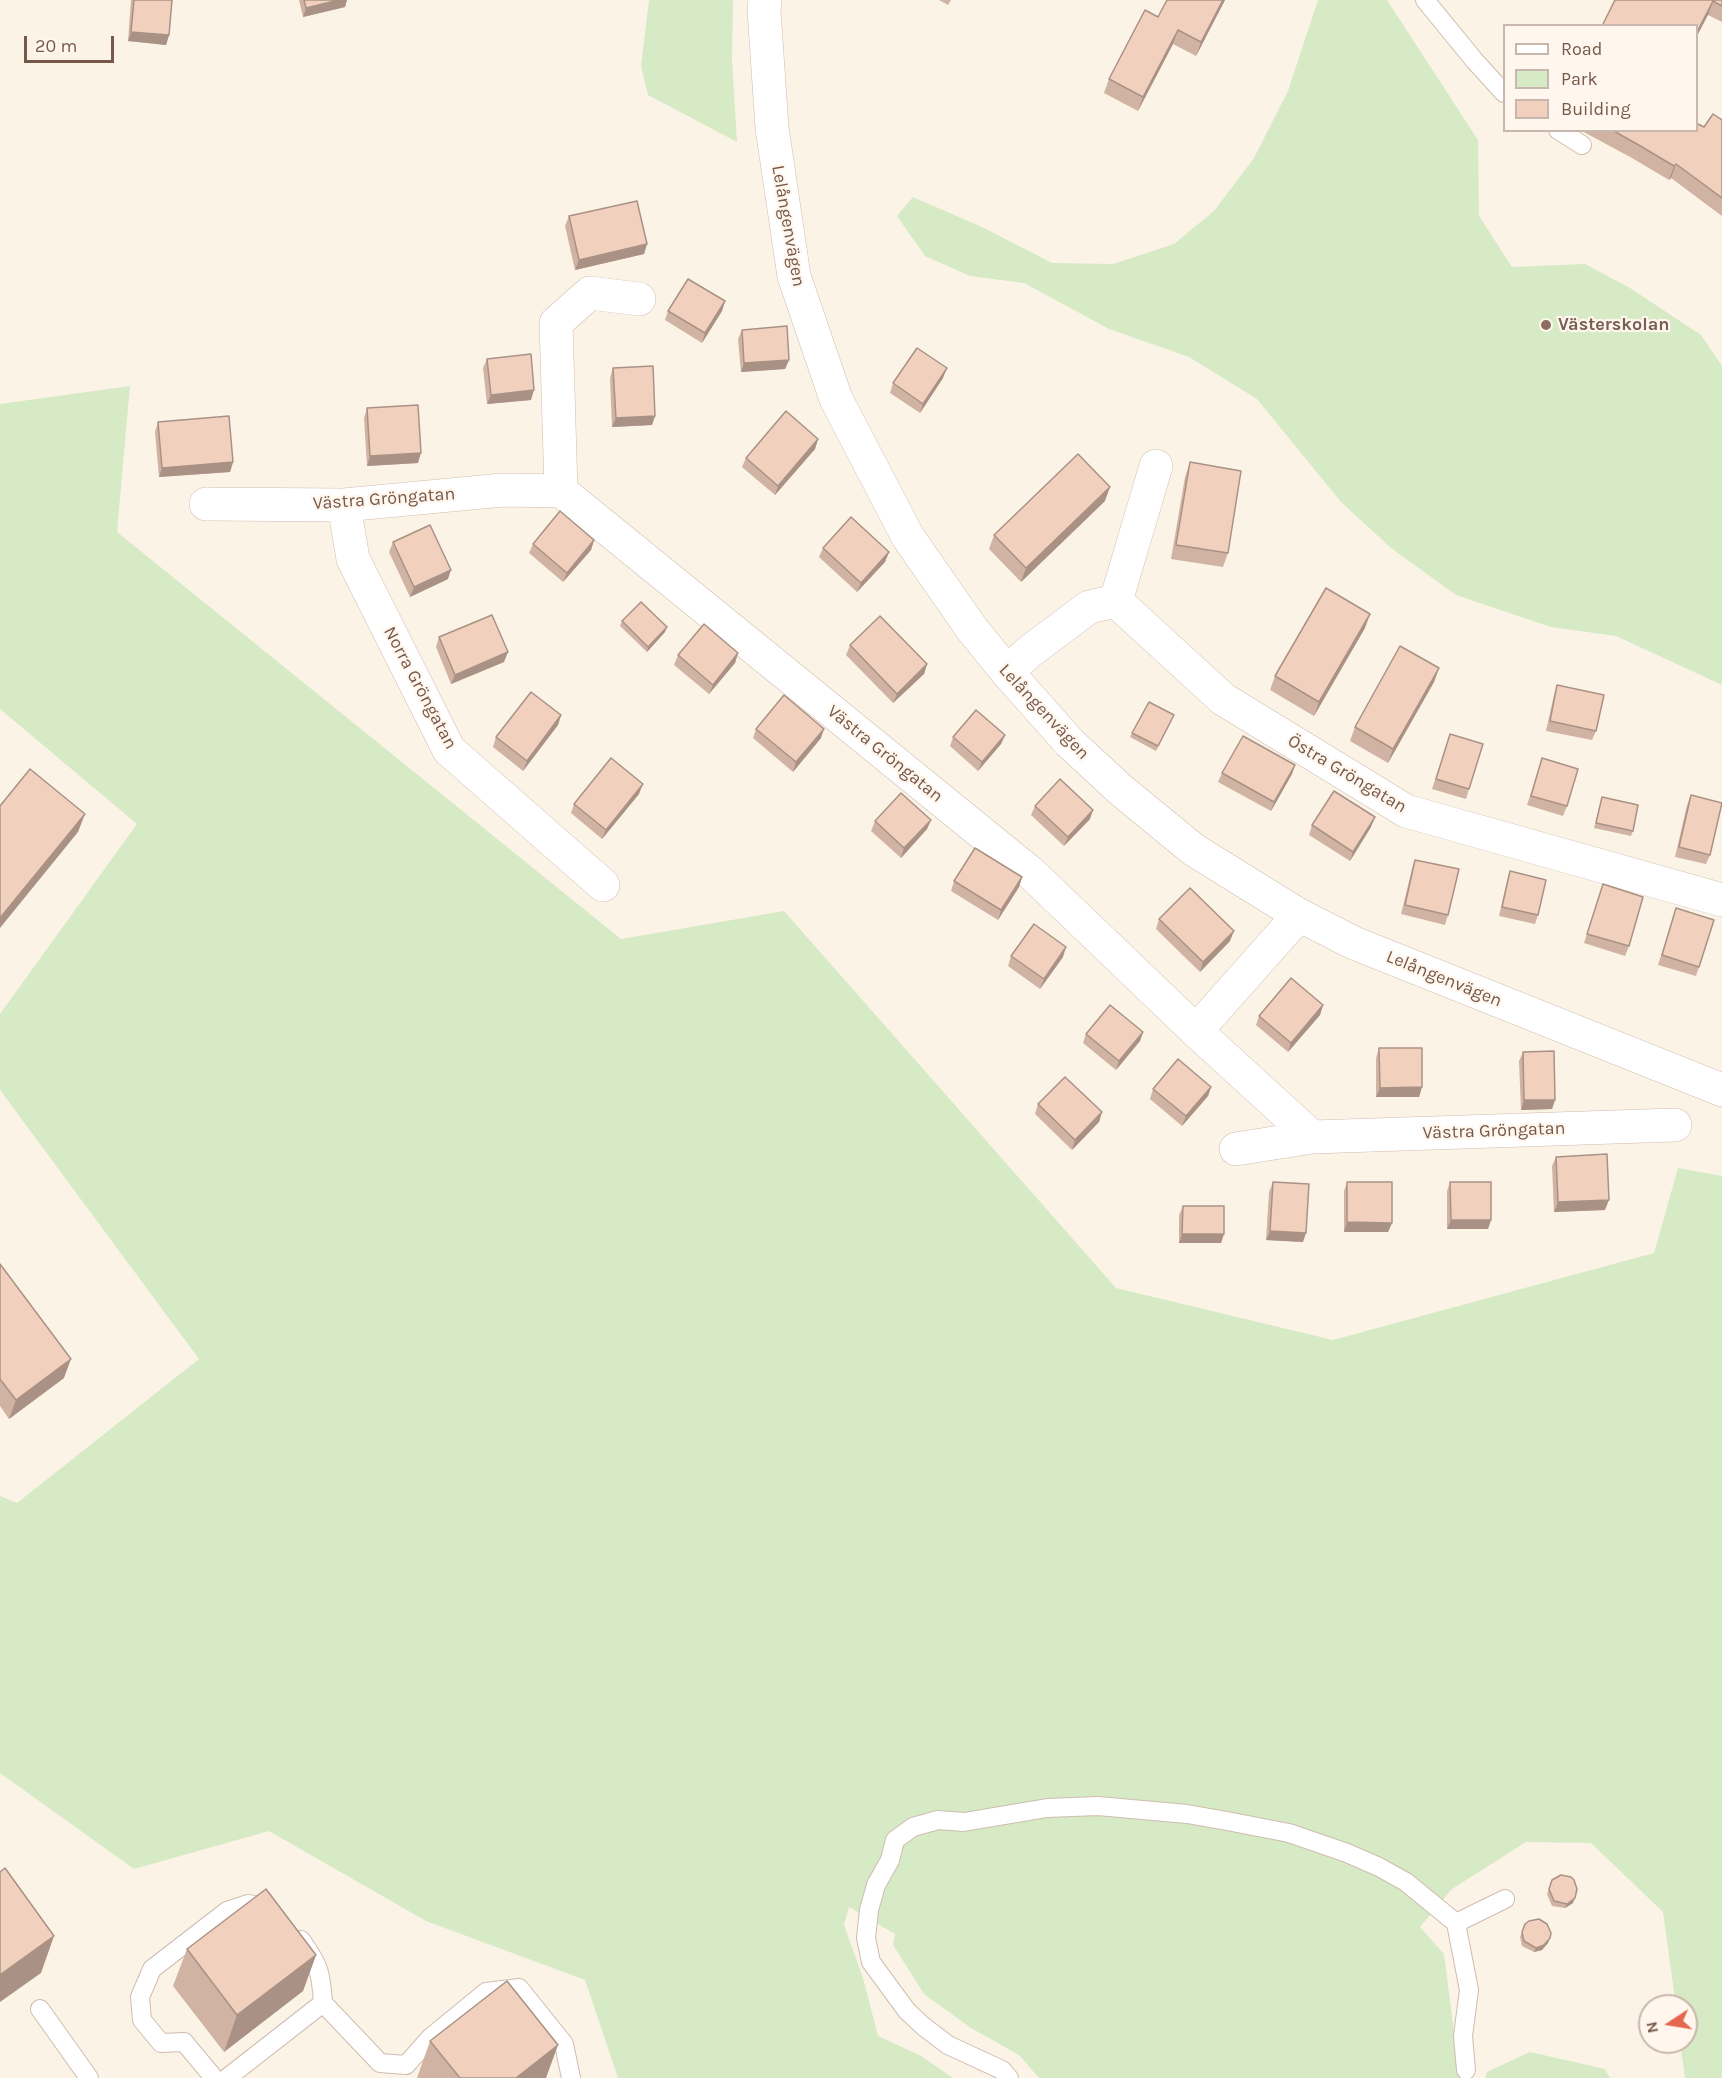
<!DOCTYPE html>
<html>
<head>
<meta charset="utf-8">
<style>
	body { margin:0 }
	#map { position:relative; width:1722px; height:2078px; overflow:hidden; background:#fcf3e7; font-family:Karla,sans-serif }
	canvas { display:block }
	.legend { position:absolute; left:1503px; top:24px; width:195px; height:108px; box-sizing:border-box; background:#fff7ed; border:2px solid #c8b7ac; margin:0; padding:8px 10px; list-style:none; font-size:18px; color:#76584b }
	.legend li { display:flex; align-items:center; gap:12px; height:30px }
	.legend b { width:30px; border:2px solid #c8b7ac }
	.north { position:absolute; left:1638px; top:1994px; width:60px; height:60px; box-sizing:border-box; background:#fff7ed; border:2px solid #c8b7ac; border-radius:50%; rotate:258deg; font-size:16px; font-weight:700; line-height:24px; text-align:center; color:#76584b }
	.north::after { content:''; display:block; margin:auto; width:21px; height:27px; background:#e5674d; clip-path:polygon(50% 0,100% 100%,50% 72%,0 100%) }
	.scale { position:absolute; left:24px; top:36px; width:90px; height:27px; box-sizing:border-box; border:3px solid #76584b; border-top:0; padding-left:8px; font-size:18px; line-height:21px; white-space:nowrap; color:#76584b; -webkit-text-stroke:4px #fff7ed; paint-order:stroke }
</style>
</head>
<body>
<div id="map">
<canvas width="1722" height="2078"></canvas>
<ul class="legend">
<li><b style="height:8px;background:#fff"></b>Road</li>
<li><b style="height:16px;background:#d6eac5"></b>Park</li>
<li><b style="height:16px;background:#f2d0be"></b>Building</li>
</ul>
<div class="north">N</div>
<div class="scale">20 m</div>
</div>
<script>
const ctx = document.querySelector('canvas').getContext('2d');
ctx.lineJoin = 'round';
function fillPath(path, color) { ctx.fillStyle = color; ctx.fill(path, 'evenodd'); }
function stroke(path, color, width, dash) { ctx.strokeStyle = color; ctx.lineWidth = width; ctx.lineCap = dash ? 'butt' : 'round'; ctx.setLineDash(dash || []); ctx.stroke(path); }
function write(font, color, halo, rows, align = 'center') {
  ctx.font = font + ' Karla,sans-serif'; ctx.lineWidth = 4.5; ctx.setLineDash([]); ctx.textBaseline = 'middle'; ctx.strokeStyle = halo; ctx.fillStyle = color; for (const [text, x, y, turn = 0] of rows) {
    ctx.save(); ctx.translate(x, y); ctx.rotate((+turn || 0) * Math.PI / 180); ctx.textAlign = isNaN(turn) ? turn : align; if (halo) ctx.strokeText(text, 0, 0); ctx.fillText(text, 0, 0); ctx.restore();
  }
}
fillPath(new Path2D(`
	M 649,0 L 733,0 L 732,60 L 737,142 L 648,95 L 641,66 Z
	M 1318,0 L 1387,0 L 1478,140 L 1479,216 L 1512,267 L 1585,264 L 1630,288 L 1701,335 L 1722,366 L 1722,685 L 1616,636 L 1551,627 L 1456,595 L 1391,548 L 1341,502 L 1257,399 L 1189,357 L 1109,329 L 1024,283 L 970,276 L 925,256 L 897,216 L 913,197 L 984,228 L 1052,263 L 1113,264 L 1174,244 L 1214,211 L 1254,158 L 1288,91 Z
	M 130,386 L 117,532 L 621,939 L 784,911 L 1116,1288 L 1333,1340 L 1654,1253 L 1678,1168 L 1722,1176 L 1722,2078 L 1685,2078 L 1680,2042 L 1686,2042 L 1686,2006 L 1676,2006 L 1663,1912 L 1591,1843 L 1526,1842 L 1452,1889 L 1420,1927 L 1444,1954 L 1460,2078 L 1039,2078 L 1019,2055 L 971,2028 L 924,1994 L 893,1945 L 895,1934 L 849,1907 L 844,1925 L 863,1978 L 878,2036 L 921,2056 L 953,2078 L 618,2078 L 585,1980 L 426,1921 L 269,1831 L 134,1869 L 0,1773 L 0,1496 L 17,1503 L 199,1359 L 0,1090 L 0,1014 L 137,824 L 0,709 L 0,404 Z
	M 1530,2052 L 1605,2069 L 1610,2078 L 1485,2078 L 1487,2072 Z`), '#d6eac5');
const service = new Path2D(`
	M 1425,0 L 1474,60 L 1504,93
	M 1558,130 L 1582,145
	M 1456,1923 L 1469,1990 L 1463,2036 L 1466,2070
	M 301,1940 C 319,1965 321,1972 323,2003 L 380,2063 L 406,2065 L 430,2038 L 486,1992 L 519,1988 L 564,2044 L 571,2078
	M 40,2009 L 89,2078
	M 214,2078 L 184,2042 L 161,2043 L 142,2020 L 140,1997 L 152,1969 L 227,1911 L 248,1904 L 266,1907
	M 227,2078 L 323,2003
	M 1009,2078 L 1002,2070 L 948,2045 L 923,2026 L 907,2011 L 871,1962 L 866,1938 L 869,1910 L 876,1885 L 890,1860 L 895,1840 L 913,1827 L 938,1820 L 964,1822 L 1047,1808 L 1098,1806 L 1187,1814 L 1227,1821 L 1289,1833 L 1347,1853 L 1379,1867 L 1406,1882 L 1456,1923 L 1505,1899`);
const minor = new Path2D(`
	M 561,491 L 556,323 L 590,293 L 639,299
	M 206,504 L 344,505 L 503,490 L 561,491 L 1031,873 L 1196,1031 L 1312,1137
	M 344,505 L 353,559 L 449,750 L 603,885
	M 1116,601 L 1223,699 L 1406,811 L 1722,900
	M 1007,672 L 1029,652 L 1089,607 L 1116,601 L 1156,466
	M 1196,1031 L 1299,915
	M 1236,1149 L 1312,1137 L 1675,1125`);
const tertiary = new Path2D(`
	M 765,0 L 764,10 L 772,128 L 794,276 L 836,399 L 908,537 L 972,629 L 1007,672 L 1069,742 L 1122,791 L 1194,850 L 1299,915 L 1354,943 L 1722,1090`);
stroke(service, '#d0bcaf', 20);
stroke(minor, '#d0bcaf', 34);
stroke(tertiary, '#d0bcaf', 34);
stroke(service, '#fff', 18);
stroke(minor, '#fff', 33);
stroke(tertiary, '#fff', 33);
fillPath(new Path2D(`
	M 131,0 L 172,0 L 169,35 L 166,45 L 128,41 Z
	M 299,0 L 347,0 L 345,7 L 303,17 Z
	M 939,0 L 951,0 L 948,5 Z
	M 1167,0 L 1225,0 L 1196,56 L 1173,44 L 1138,111 L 1104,93 L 1109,79 L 1158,17 Z
	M 1615,0 L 1722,0 L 1722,22 L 1708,15 Z
	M 1722,120 L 1722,216 L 1671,178 L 1669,180 L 1632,158 L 1580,130 L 1696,130 Z
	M 569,216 L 647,244 L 644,254 L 575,270 L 565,226 Z
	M 725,301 L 722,311 L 702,343 L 665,320 L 668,311 Z
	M 742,330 L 789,360 L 785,369 L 741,372 L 738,339 Z
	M 487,359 L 531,400 L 487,404 L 483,368 Z
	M 613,368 L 655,416 L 652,425 L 612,427 L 610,378 Z
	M 943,378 L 920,413 L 890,393 L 893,383 Z
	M 367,408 L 418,463 L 367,466 L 364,418 Z
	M 158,422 L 233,462 L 230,472 L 159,477 L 155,432 Z
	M 818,439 L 815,449 L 775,495 L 742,467 L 746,458 Z
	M 1190,462 L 1228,553 L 1223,567 L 1171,559 L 1185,477 Z
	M 1105,501 L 1021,582 L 989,549 L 994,535 Z
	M 594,540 L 591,550 L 563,582 L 529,553 L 533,544 Z
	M 393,542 L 448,579 L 410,597 L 389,552 Z
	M 823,548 L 889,552 L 885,562 L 857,592 L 819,557 Z
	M 622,621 L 665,632 L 647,652 L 620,626 Z
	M 1365,628 L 1314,716 L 1270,690 L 1275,676 Z
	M 439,637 L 504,662 L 451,684 L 436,647 Z
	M 850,645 L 927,664 L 924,674 L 893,703 L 846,655 Z
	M 738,653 L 735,663 L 709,694 L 674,665 L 678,655 Z
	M 1439,668 L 1434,682 L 1388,763 L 1350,741 L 1355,727 Z
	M 1557,685 L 1596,731 L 1592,740 L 1546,731 L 1554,695 Z
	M 561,715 L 558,725 L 523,771 L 493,747 L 496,737 Z
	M 1172,720 L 1156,751 L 1130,737 L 1132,733 Z
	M 756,729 L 821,738 L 793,772 L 753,738 Z
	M 1450,734 L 1469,789 L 1466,799 L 1432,789 Z
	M 1005,735 L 1001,744 L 978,771 L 950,746 L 953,737 Z
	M 1542,758 L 1567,806 L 1563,816 L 1527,805 Z
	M 1295,765 L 1292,774 L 1271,811 L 1218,782 L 1222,773 Z
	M 639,794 L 602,839 L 571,813 L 574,804 Z
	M 1691,795 L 1710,855 L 1706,864 L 1675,857 L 1687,805 Z
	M 1602,797 L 1633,831 L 1631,836 L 1594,828 Z
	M 1035,806 L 1090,819 L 1064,846 L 1031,815 Z
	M 931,820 L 927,829 L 901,858 L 871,831 L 875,821 Z
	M 1312,825 L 1371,827 L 1350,861 L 1309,835 Z
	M 1415,860 L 1448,915 L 1445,925 L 1401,914 L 1412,869 Z
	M 1510,871 L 1538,915 L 1535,924 L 1499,916 L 1507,881 Z
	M 1022,877 L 1019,887 L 998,920 L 951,891 L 954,881 Z
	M 1603,884 L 1629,946 L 1625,956 L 1584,943 Z
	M 1676,908 L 1699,967 L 1696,976 L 1658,965 Z
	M 1159,919 L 1230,941 L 1200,972 L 1156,929 Z
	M 1011,956 L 1063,957 L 1040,989 L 1008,966 Z
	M 1323,1005 L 1320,1015 L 1288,1052 L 1256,1025 L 1259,1016 Z
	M 1143,1032 L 1140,1041 L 1116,1070 L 1083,1043 L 1086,1034 Z
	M 1379,1048 L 1422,1087 L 1419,1097 L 1376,1097 L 1376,1058 Z
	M 1523,1052 L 1555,1100 L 1552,1109 L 1521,1110 L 1519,1061 Z
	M 1211,1087 L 1208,1096 L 1182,1126 L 1150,1099 L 1153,1089 Z
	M 1038,1104 L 1102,1112 L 1099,1122 L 1072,1150 L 1035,1114 Z
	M 1556,1157 L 1605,1210 L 1554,1212 L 1552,1166 Z
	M 1273,1182 L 1303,1242 L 1266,1240 L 1269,1192 Z
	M 1347,1182 L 1392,1223 L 1388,1232 L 1344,1232 L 1344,1191 Z
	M 1450,1182 L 1491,1220 L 1488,1229 L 1447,1229 L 1447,1191 Z
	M 1183,1206 L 1224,1234 L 1221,1243 L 1179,1243 L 1179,1215 Z
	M 0,1264 L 64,1378 L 9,1419 L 0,1406 Z
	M 1552,1880 L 1573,1903 L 1565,1908 L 1552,1906 L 1547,1894 Z
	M 1525,1924 L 1550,1938 L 1548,1943 L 1542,1950 L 1534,1952 L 1522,1946 L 1520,1937 Z
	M 187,1949 L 316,1955 L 303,1991 L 224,2052 L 173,1986 Z
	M 430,2041 L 546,2078 L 417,2078 Z`), '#d0b3a3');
fillPath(new Path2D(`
	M 339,0 L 347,0 L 345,7 L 303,17 L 306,8 Z
	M 1223,0 L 1225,0 L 1196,56 L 1201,42 Z
	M 1713,1 L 1708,15 L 1696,38 L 1696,34 Z
	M 1178,30 L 1173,44 L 1138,111 L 1143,97 Z
	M 131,32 L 169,35 L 166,45 L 128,41 Z
	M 1676,164 L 1671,178 L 1669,180 L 1674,166 Z
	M 647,244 L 644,254 L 575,270 L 579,260 Z
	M 725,301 L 722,311 L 702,343 L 705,333 Z
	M 789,360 L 785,369 L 741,372 L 744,363 Z
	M 947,368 L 943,378 L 920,413 L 923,404 Z
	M 534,390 L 531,400 L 487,404 L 491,395 Z
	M 655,416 L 652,425 L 612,427 L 616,418 Z
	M 818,439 L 815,449 L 775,495 L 778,486 Z
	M 421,453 L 418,463 L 367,466 L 370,456 Z
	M 233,462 L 230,472 L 159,477 L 162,468 Z
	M 1110,487 L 1105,501 L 1021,582 L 1026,568 Z
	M 594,540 L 591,550 L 563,582 L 567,573 Z
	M 889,552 L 885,562 L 857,592 L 861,583 Z
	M 451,570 L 448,579 L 410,597 L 414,587 Z
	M 1370,614 L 1365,628 L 1314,716 L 1319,702 Z
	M 667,627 L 665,632 L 647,652 L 648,647 Z
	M 508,652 L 504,662 L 451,684 L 455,675 Z
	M 738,653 L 735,663 L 709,694 L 713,685 Z
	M 927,664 L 924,674 L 893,703 L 897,694 Z
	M 1439,668 L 1434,682 L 1388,763 L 1393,749 Z
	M 561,715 L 558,725 L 523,771 L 527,761 Z
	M 824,729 L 821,738 L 793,772 L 796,762 Z
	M 1005,735 L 1001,744 L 978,771 L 982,762 Z
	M 1295,765 L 1292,774 L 1271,811 L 1274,802 Z
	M 643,784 L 639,794 L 602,839 L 606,830 Z
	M 1093,810 L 1090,819 L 1064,846 L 1068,837 Z
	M 85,814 L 78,832 L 0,928 L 0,918 Z
	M 1375,817 L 1371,827 L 1350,861 L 1353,852 Z
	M 931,820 L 927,829 L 901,858 L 904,848 Z
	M 1022,877 L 1019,887 L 998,920 L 1001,910 Z
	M 1234,931 L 1230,941 L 1200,972 L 1203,962 Z
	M 1066,947 L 1063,957 L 1040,989 L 1044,979 Z
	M 1323,1005 L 1320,1015 L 1288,1052 L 1291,1043 Z
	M 1143,1032 L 1140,1041 L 1116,1070 L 1119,1061 Z
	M 1211,1087 L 1208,1096 L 1182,1126 L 1186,1116 Z
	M 1422,1087 L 1419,1097 L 1376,1097 L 1380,1088 Z
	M 1524,1100 L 1555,1100 L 1552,1109 L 1521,1110 Z
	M 1102,1112 L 1099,1122 L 1072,1150 L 1075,1140 Z
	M 1609,1200 L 1605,1210 L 1554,1212 L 1558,1202 Z
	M 1451,1220 L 1491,1220 L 1488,1229 L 1447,1229 Z
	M 1347,1222 L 1392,1223 L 1388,1232 L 1344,1232 Z
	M 1270,1231 L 1306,1233 L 1303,1242 L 1266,1240 Z
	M 1182,1234 L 1224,1234 L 1221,1243 L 1179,1243 Z
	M 71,1359 L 64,1378 L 9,1419 L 16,1400 Z
	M 1575,1898 L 1573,1903 L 1565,1908 L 1567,1904 Z
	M 54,1936 L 41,1973 L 0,2002 L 0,1975 Z
	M 1550,1938 L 1548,1943 L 1542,1950 L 1534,1952 L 1536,1948 Z
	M 316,1955 L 303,1991 L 224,2052 L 237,2015 Z
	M 558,2045 L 546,2078 L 516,2078 Z`), '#a99285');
const building = new Path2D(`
	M 134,0 L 172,0 L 169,35 L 131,32 Z
	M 304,0 L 339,0 L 306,8 Z
	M 1167,0 L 1223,0 L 1201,42 L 1178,30 L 1143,97 L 1109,79 L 1145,10 L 1158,17 Z
	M 1615,0 L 1722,0 L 1722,6 L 1713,1 L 1696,34 L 1696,26 L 1602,26 Z
	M 1713,114 L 1722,120 L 1722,198 L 1676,164 L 1674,166 L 1637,144 L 1612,130 L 1696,130 L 1696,123 L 1704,127 Z
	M 637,201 L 647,244 L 579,260 L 569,216 Z
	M 688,279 L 725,301 L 705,333 L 668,311 Z
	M 787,326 L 789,360 L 744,363 L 742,330 Z
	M 917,348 L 947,368 L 923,404 L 893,383 Z
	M 531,354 L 534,390 L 491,395 L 487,359 Z
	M 653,366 L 655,416 L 616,418 L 613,368 Z
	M 418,405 L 421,453 L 370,456 L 367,408 Z
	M 786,411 L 818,439 L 778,486 L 746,458 Z
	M 229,416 L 233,462 L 162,468 L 158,422 Z
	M 1078,454 L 1110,487 L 1026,568 L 994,535 Z
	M 1190,462 L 1241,471 L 1228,553 L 1176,545 Z
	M 560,511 L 594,540 L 567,573 L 533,544 Z
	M 851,517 L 889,552 L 861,583 L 823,548 Z
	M 430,525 L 451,570 L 414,587 L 393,542 Z
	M 1326,588 L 1370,614 L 1319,702 L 1275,676 Z
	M 641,602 L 667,627 L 648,647 L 622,621 Z
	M 492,615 L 508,652 L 455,675 L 439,637 Z
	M 880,616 L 927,664 L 897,694 L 850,645 Z
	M 704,624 L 738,653 L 713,685 L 678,655 Z
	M 1400,646 L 1439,668 L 1393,749 L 1355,727 Z
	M 1557,685 L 1604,695 L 1596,731 L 1550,721 Z
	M 531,692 L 561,715 L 527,761 L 496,737 Z
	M 784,695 L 824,729 L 796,762 L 756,729 Z
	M 1149,702 L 1174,715 L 1158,746 L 1132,733 Z
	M 976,710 L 1005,735 L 982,762 L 953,737 Z
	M 1450,734 L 1483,744 L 1469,789 L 1436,779 Z
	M 1243,736 L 1295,765 L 1274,802 L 1222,773 Z
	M 611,758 L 643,784 L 606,830 L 574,804 Z
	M 1542,758 L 1578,769 L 1567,806 L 1531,796 Z
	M 30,769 L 85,814 L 0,918 L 0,806 Z
	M 1060,779 L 1093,810 L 1068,837 L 1035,806 Z
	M 1334,791 L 1375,817 L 1353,852 L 1312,825 Z
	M 901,793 L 931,820 L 904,848 L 875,821 Z
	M 1691,795 L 1722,803 L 1710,855 L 1679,847 Z
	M 1602,797 L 1638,805 L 1633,831 L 1596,823 Z
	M 975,848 L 1022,877 L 1001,910 L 954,881 Z
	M 1415,860 L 1459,869 L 1448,915 L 1405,905 Z
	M 1510,871 L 1546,880 L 1538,915 L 1502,907 Z
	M 1603,884 L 1643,897 L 1629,946 L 1587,934 Z
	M 1190,888 L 1234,931 L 1203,962 L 1159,919 Z
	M 1676,908 L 1714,920 L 1699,967 L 1662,955 Z
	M 1034,924 L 1066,947 L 1044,979 L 1011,956 Z
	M 1291,978 L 1323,1005 L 1291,1043 L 1259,1016 Z
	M 1110,1005 L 1143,1032 L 1119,1061 L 1086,1034 Z
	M 1379,1048 L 1422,1048 L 1422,1087 L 1380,1088 Z
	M 1554,1051 L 1555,1100 L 1524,1100 L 1523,1052 Z
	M 1178,1059 L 1211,1087 L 1186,1116 L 1153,1089 Z
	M 1065,1077 L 1102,1112 L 1075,1140 L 1038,1104 Z
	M 1607,1154 L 1609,1200 L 1558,1202 L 1556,1157 Z
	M 1273,1182 L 1309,1184 L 1306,1233 L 1270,1231 Z
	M 1347,1182 L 1392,1182 L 1392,1223 L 1347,1222 Z
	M 1450,1182 L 1491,1182 L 1491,1220 L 1451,1220 Z
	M 1183,1206 L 1224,1206 L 1224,1234 L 1182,1234 Z
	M 0,1264 L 71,1359 L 16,1400 L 0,1379 Z
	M 5,1868 L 54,1936 L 0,1975 L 0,1872 Z
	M 1561,1875 L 1571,1877 L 1574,1880 L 1577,1889 L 1575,1898 L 1567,1904 L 1554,1901 L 1549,1889 L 1552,1880 Z
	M 266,1889 L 316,1955 L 237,2015 L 187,1949 Z
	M 1539,1919 L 1547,1924 L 1551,1933 L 1550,1938 L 1544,1945 L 1536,1948 L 1524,1941 L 1522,1932 L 1525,1924 L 1529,1921 Z
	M 507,1981 L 558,2045 L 516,2078 L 460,2078 L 430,2041 Z`);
fillPath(building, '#f2d0be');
stroke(building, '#a99285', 1.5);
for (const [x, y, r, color] of [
	[1546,325,6,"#8d6e63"]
]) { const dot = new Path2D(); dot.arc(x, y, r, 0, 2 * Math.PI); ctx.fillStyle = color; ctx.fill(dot); stroke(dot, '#fff7ed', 2); }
write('18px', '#76584b', '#fff7ed', [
	["Lelångenvägen",788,226,80],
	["Västra Gröngatan",384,499,-4],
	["Norra Gröngatan",420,688,62],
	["Lelångenvägen",1044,712,47],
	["Västra Gröngatan",885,754,39],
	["Östra Gröngatan",1347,774,31],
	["Lelångenvägen",1444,979,22],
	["Västra Gröngatan",1494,1131,-2]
]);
write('bold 18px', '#785e54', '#fff7ed', [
	["Västerskolan",1558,325]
], 'left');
</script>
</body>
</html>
